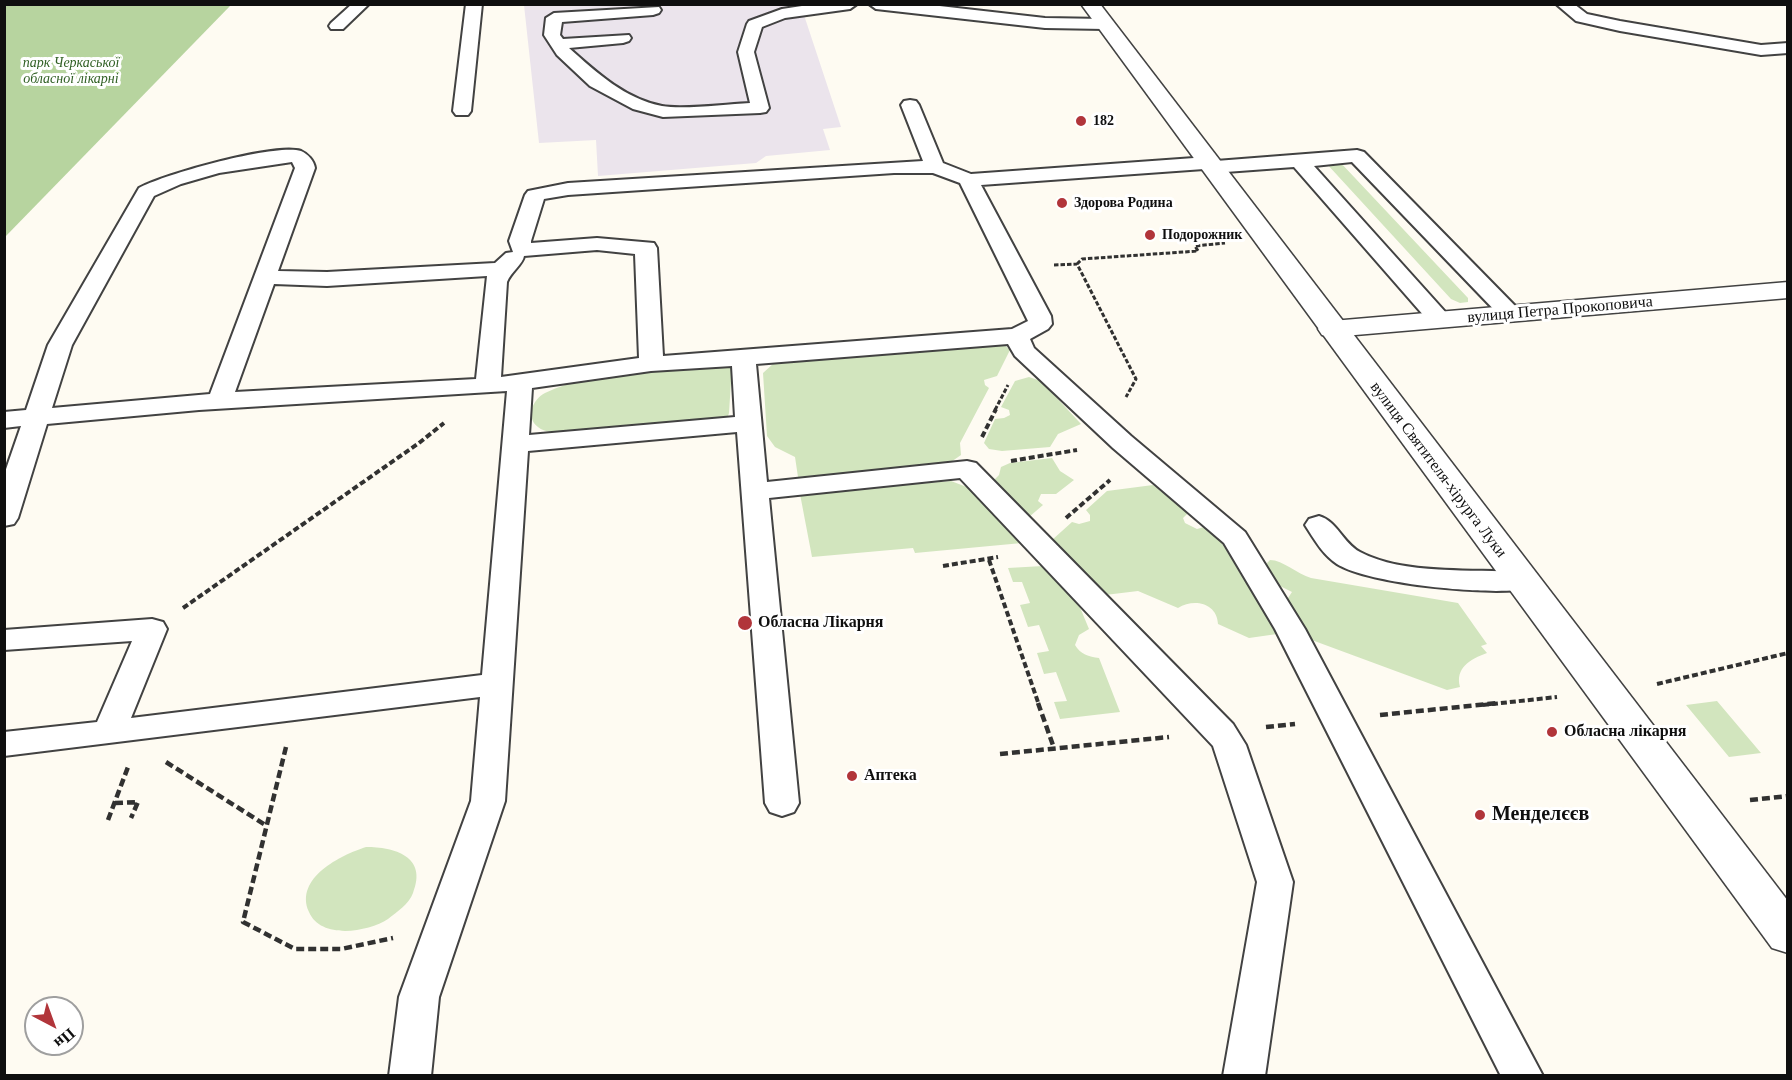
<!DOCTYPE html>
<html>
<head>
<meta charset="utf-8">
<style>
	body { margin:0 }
	#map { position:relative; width:1792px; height:1080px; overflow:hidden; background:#fefbf2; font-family:Georgia,serif }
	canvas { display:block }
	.frame { position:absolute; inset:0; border:6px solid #0f0f0f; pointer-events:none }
	.north { position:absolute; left:24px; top:996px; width:60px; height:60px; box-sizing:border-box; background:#fff; border:2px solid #9f9f9f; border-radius:50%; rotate:139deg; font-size:16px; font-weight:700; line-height:24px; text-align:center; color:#0f0f0f }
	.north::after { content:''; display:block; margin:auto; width:21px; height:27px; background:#b1353a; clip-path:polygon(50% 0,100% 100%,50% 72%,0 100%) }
</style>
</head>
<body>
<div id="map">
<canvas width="1792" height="1080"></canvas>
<div class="frame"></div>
<div class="north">Пн</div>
</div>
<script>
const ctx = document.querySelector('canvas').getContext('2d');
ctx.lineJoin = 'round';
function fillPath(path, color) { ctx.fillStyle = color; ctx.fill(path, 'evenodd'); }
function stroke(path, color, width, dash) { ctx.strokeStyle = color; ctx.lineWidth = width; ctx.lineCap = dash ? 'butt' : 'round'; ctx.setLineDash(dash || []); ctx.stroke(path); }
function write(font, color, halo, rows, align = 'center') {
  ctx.font = font + ' Georgia,serif'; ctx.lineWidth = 6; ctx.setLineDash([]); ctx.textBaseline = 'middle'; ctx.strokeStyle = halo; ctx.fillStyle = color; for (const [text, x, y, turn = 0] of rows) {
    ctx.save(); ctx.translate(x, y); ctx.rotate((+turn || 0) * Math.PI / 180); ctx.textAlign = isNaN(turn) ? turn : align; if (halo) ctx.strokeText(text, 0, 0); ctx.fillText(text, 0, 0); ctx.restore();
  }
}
fillPath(new Path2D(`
	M 524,5 L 796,5 L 802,9 L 841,127 L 823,129 L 830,150 L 766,156 L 756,163 L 598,176 L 596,140 L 539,143 Z`), '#ebe4ec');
fillPath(new Path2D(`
	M 1339,161 L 1468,298 L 1468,302 L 1460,303 L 1451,299 L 1326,163 Z
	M 1003,344 L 1010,350 L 997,376 L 984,380 L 985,385 L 989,388 L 960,443 L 961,455 L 948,464 L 798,477 L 795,457 L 775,447 L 767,436 L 763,373 L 774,363 Z
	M 732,366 L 729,413 L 728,416 L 707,422 L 564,433 C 555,432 545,433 538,427 C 525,417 533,399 545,393 C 595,369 675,370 732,366 Z
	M 1029,377 L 1041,381 L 1081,424 L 1058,434 L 1050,447 L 1002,451 L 989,449 L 984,443 L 995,419 L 1004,418 L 1010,415 L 1009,410 L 1001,407 L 1015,381 Z
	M 1052,458 L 1060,471 L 1074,480 L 1056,494 L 1041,494 L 1038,501 L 1043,505 L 1029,517 L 993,481 L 999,475 L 1001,467 L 1010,463 Z
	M 951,481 L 972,489 L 1022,543 L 915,553 L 913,548 L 812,557 L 800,494 Z
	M 1153,485 L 1188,513 L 1183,518 L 1185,523 L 1197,529 L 1204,527 L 1220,540 L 1277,634 L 1249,638 L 1218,624 C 1217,603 1194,598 1178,608 L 1138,591 L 1105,595 L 1052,540 L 1072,522 L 1079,524 L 1090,521 L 1090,515 L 1086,510 L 1107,491 Z
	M 1270,560 C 1283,560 1297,574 1311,578 L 1458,603 L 1487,644 L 1481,646 L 1487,653 C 1470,659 1455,668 1460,687 L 1447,690 L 1309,639 L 1286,601 L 1292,592 L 1274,583 L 1264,566 Z
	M 1043,566 L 1079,605 L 1089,629 L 1079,635 L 1075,645 C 1080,654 1089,657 1099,658 L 1120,712 L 1060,719 L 1054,702 L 1067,701 L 1056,672 L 1044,674 L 1037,653 L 1049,651 L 1039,625 L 1028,627 L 1020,605 L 1030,603 L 1022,582 L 1013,582 L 1008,568 Z
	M 1717,701 L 1761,753 L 1729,757 L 1686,705 Z
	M 366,847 C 394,847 428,856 413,893 C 409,904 397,912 388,919 C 368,932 321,940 309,912 C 294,878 341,855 366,847 Z`), '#d2e5be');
fillPath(new Path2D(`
	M 5,4 L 231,5 L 5,237 L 4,5 Z`), '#b7d49f');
const service = new Path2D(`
	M 352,4 L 369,4 L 343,29 L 331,29 L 329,26 L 331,23 Z
	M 466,4 L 482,4 L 471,111 L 468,115 L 456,115 L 453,111 Z
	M 815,4 L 857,4 L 850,9 L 785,18 L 762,27 L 754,52 L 769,108 L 766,112 L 760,113 L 663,117 L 633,109 L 590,86 L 557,55 L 544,35 L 546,18 L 554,13 L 659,7 L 661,10 L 659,13 L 653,15 L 562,22 L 560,35 L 563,39 L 629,35 L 631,38 L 629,41 L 623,43 L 569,48 C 596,72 625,99 662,106 C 683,110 727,104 750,103 L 738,52 L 747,24 L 749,21 L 782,9 Z
	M 869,4 L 922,4 L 1045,18 L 1105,19 L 1113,24 L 1105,29 L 1045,28 L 876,9 Z
	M 1556,4 L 1574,4 L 1587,14 L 1620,21 L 1761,45 L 1788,43 L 1788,53 L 1761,55 L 1620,31 L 1576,21 Z
	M 910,100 L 916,101 L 919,105 L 943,163 L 971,174 L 1208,157 L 1216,161 L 1357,150 L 1364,152 L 1523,314 L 1519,319 L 1511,321 L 1503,319 L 1352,162 L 1314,166 L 1448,315 L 1452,320 L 1448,325 L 1440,327 L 1432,325 L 1294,167 L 1212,173 L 1204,169 L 981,185 L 1051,316 L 1052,324 L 1048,329 L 1030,339 L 1034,348 L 1131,436 L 1245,532 L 1305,629 L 1543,1076 L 1501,1076 L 1275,629 L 1224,543 L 1113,448 L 1015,356 L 1008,344 L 756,364 L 767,482 L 967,461 L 976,463 L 1233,724 L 1246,745 L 1293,882 L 1265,1076 L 1223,1076 L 1257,882 L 1213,746 L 960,478 L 769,498 L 799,803 L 794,812 L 782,816 L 770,812 L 765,803 L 737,432 L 528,451 L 505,801 L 439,997 L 431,1076 L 389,1076 L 399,997 L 471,801 L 480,697 L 4,756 L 4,732 L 97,722 L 132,641 L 4,650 L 4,630 L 152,619 L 163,622 L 167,629 L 131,718 L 482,675 L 507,391 L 199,410 L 47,424 L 18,518 L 14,524 L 4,526 L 4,475 L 21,426 L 4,428 L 4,412 L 26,410 L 48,345 L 139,188 C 164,174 276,143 301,151 C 308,154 314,161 315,168 L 278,271 L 327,272 L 495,263 L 506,253 L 513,252 L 509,241 L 525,195 L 528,191 L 568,183 L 923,161 L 901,105 L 904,101 ZM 292,162 L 295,168 L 210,394 L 52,408 L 72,345 L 154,196 L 181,184 L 219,173 ZM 894,173 L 933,173 L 960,183 L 1028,321 L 1012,329 L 663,356 L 657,248 L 654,243 L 597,238 L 531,243 L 531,241 L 544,199 L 568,195 ZM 597,250 L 635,254 L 639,358 L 501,377 L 507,282 C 511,272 523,264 524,256 ZM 487,276 L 476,379 L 235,392 L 274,284 L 327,286 ZM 732,366 L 735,417 L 529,435 L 532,388 L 651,371 Z
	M 1319,516 C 1337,521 1343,543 1360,552 C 1403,575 1473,569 1521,572 L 1531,574 L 1536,581 L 1531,588 C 1496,597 1368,584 1337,564 C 1323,555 1314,539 1305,525 L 1309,519 Z`);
const minor = new Path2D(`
	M 1788,282 L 1788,298 L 1332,337 L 1322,335 L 1318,329 L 1322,323 L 1332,321 Z`);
const tertiary = new Path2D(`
	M 1081,4 L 1100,4 L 1788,901 L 1788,953 L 1772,948 Z`);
stroke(service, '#424242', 4);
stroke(minor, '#424242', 3);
stroke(tertiary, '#424242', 3);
stroke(new Path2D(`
	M 1077,264 L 1082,259 L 1198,251 L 1195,246 L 1225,243
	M 1054,265 L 1077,264 L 1136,379 L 1126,397
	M 995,410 L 1008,385`), '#313131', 3, [4.5, 2]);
stroke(new Path2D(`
	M 982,437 L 996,409
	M 1011,461 L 1077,450
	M 1066,518 L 1110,480
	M 989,560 L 1039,705
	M 943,566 L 998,557
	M 183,608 L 419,443 L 444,423
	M 1657,684 L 1788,653
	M 1483,705 L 1557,697`), '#313131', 4, [6, 3]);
stroke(new Path2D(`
	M 1038,703 L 1054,748
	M 1380,715 L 1498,703
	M 1266,727 L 1295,724
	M 286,747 L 243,922 L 295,949 L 341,949 L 393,938
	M 1000,754 L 1169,737
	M 166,762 L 267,826
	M 1750,800 L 1788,796
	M 115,803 L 138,802 L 131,818
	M 108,820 L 128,767`), '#313131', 4.5, [8, 4]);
fillPath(service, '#fff');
fillPath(minor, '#fff');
fillPath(tertiary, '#fff');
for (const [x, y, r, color] of [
	[1081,121,6,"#b1353a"],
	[1062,203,6,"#b1353a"],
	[1150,235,6,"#b1353a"],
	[745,623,8,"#b1353a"],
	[1552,732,6,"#b1353a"],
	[852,776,6,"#b1353a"],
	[1480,815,6,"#b1353a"]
]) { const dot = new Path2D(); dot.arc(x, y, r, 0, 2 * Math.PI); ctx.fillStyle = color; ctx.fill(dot); stroke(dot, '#fff', 2); }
write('italic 14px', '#316025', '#fff', [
	["парк Черкаської",71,63],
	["обласної лікарні",71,79]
]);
write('bold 14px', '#0f0f0f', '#fff', [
	["182",1093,121],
	["Здорова Родина",1074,203],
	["Подорожник",1162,235]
], 'left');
write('16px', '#0f0f0f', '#fff', [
	["вулиця Петра Прокоповича",1560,310,-5],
	["вулиця Святителя-хірурга Луки",1438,470,53]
]);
write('bold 16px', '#0f0f0f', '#fff', [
	["Обласна Лікарня",758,623],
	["Обласна лікарня",1564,732],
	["Аптека",864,776]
], 'left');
write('bold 20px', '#0f0f0f', '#fff', [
	["Менделєєв",1492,815]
], 'left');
</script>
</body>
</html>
